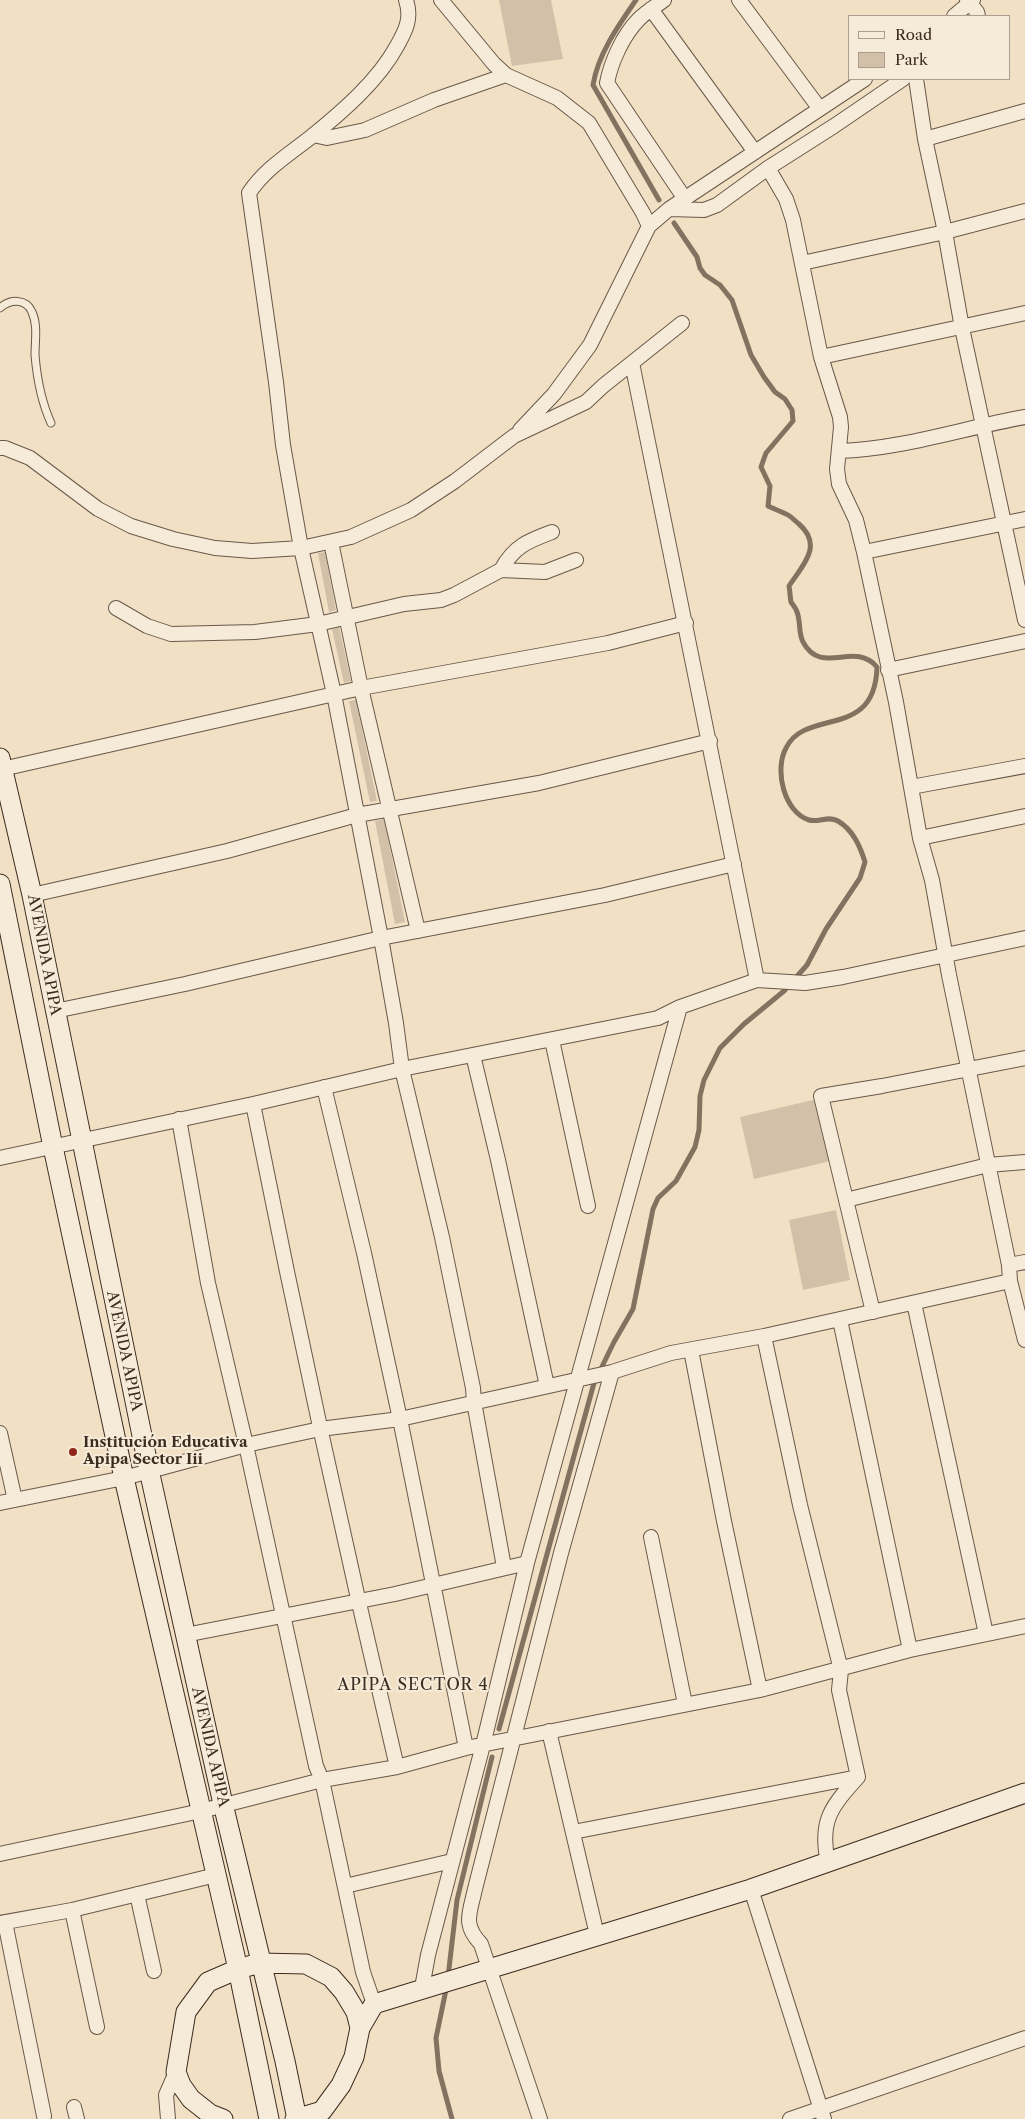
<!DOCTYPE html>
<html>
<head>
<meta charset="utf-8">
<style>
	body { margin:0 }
	#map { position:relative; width:1025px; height:2119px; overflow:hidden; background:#f1e0c4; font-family:"Libre Caslon Text",serif }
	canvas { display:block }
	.legend { position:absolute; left:848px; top:15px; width:162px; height:65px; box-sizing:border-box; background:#f6ebd9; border:1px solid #ac9e8f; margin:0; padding:6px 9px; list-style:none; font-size:15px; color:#3c2b1f }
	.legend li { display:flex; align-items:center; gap:10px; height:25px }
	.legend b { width:25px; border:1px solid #ac9e8f }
</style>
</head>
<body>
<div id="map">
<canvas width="1025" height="2119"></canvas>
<ul class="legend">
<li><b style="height:6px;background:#f6ebd9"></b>Road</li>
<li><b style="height:14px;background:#d2c1a8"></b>Park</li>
</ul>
</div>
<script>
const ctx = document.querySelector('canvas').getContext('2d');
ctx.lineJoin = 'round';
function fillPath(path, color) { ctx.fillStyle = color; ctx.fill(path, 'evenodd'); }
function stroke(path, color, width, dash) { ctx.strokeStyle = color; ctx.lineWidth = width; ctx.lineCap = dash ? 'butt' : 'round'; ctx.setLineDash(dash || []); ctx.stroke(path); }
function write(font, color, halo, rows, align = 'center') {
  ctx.font = font + ' "Libre Caslon Text",serif'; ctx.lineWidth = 4; ctx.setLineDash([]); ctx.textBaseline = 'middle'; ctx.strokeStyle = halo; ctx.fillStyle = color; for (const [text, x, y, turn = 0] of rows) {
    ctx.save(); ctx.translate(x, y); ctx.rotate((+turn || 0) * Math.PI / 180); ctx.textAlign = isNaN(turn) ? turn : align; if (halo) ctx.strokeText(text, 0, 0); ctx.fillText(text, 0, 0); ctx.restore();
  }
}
fillPath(new Path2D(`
	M 499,0 L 551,0 L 563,59 L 512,66 Z
	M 325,552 L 336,610 L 329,612 L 318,553 Z
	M 339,627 L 351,681 L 344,683 L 332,629 Z
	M 356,700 L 377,801 L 370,802 L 349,701 Z
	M 384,819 L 405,922 L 395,924 L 375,821 Z
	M 817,1099 L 831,1161 L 754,1179 L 740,1117 Z
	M 836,1210 L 850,1280 L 803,1290 L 789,1220 Z`), '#d2c1a8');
stroke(new Path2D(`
	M 636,0 C 618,26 598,54 593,85 L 659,200
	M 499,1729 L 594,1383 L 614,1342 L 633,1309 L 653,1209 L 658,1198 L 676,1181 L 695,1147 L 699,1130 L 700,1096 L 704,1080 L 720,1048 L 744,1024 L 784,991 L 807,965 L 826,929 L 860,878 L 865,862 C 860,846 853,830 838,821 C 828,815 819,823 809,820 C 784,812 774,770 786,748 C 806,707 875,741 877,667 C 854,640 822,677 803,642 C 798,632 801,622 797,612 C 796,608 793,605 791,602 C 790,597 790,591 789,586 C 802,566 824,546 799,524 C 795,521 791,516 786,514 C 780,511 774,509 768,506 L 770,486 L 761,467 L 766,453 L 793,421 L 792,410 L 785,399 L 775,392 L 764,377 L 751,355 L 732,300 L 720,285 L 705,275 L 700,268 L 697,257 L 674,223
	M 448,1977 L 457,1900 L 492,1757
	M 447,1985 L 436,2038 L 439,2071 L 452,2119`), '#837260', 5);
const lane = new Path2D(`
	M 0,308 C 10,299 26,298 32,312 C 38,325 35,341 35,355 C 37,379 41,401 51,423`);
const street = new Path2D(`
	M 406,0 C 412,18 406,30 397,46 C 378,81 342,112 311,137 C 288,155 265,169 249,193 L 276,382 L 283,445 L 301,548 L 334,694 L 381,938 L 396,1023 L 402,1069 L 442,1237 L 473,1388 L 474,1402 L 504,1567
	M 441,0 L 494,64 L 506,75 L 557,98 L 589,123 L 643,213 L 649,226
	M 664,0 C 656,6 646,12 639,19 C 623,35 611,62 607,83 L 685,199
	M 739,0 L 820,109
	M 967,0 L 977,12 L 978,16
	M 651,9 L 755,152
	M 954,16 L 973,0
	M 916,79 L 925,139 L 945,232 L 962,328 L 1025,620
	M 313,135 L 327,138 L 365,130 L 434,100 L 506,75
	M 925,139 L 1025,111
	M 768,168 L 786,199 L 793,220 L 821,357 L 840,417 L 841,427 L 837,469 L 839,484 L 856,520 L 864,552 L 896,702 L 920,838 L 932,880 L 949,975 L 1009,1265 L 1010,1281 L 1025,1340
	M 669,209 L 704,210 L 717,205 L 768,168 L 834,126 L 903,79
	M 802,263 L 945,232 L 1025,211
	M 821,357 L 1025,313
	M 632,363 L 757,980
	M 520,430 L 554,394 L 590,345 L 649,226 L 669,209 L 865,79
	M 0,448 L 5,448 L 30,458 L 98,509 L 131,526 L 173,539 L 215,548 L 252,551 L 301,548 L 351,537 L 411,510 L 455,481 L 514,436 L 586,402 L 603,386 L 682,323
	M 839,451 C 903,449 963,428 1025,417
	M 331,542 L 361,688 L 418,931
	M 864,552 L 1025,519
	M 501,570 C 514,546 528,541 552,532
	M 116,608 L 147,626 L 171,634 L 255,632 L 318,624 L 404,604 L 441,600 L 454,595 L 501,570 L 545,572 L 576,560
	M 888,670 L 1025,641
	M 2,769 L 361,688 L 608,643 L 686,623
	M 911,787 L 1025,766
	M 920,838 L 1025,816
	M 32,895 L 227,851 L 357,815 L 539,783 L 710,741
	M 55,1011 L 185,984 L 381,938 L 605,895 L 734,864
	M 552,1040 L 588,1206
	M 473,1055 L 498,1160 L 547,1386
	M 324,1087 L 364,1253 L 400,1419 L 466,1748
	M 253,1104 C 297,1326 345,1547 397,1767
	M 179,1119 L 208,1283 L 246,1445 L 316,1766 L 322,1780 L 363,1972 L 374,2004
	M 0,1158 L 253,1104 L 402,1069 L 658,1018 L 680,1007 L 757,980 L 805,983 L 843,977 L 1025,938
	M 846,1200 L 988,1165 L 1025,1162
	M 1009,1265 L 1025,1262
	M 914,1303 L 986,1634
	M 873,1312 L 821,1096 L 882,1086 L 1025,1058
	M 840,1320 L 910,1650
	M 764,1336 L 800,1505 L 841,1670 L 839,1690 L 858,1777
	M 691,1350 L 724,1521 L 760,1690
	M 0,1433 L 15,1500
	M 0,1503 L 124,1478 L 246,1445 L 320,1429 L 400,1419 L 612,1372 L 671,1353 L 764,1336 L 1010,1281
	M 651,1537 L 685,1704
	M 185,1635 L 395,1594 L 527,1563
	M 549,1731 L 597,1935
	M 573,1832 L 858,1777
	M 0,1854 L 201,1811 L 322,1780 L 397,1767 L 466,1748 L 760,1690 L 910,1650 L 1025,1626
	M 828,1863 C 819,1821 831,1807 858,1777
	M 345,1886 L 452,1861
	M 751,1889 L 824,2119
	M 137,1894 L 154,1971
	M 72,1910 L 97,2027
	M 5,1922 L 44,2116
	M 0,1923 L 72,1910 L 216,1875
	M 422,1988 L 428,1955 L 483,1745 L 527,1563 L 680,1007
	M 74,2107 L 77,2119
	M 168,2119 L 166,2095 L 176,2072
	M 540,2119 L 481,1944 C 462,1924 470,1913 475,1889 L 561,1553 L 612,1372
	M 790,2119 L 1025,2038`);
const secondary = new Path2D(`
	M 0,758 L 32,895 L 149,1470 L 223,1804 L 285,2061 L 297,2119
	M 0,884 L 53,1147 L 124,1478 L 238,1969 L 269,2119
	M 223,2119 L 210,2114 L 191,2099 L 181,2085 L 176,2072 L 186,2012 L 208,1982 L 238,1969 L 260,1963 L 306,1964 L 331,1977 L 344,1992 L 356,2012 L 360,2028
	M 295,2119 L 322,2111 L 341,2085 L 354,2057 L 360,2028 L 374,2004 L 751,1889 L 1025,1793`);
stroke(lane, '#695848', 9);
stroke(street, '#695848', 16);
stroke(secondary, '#3c2b1f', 21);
stroke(lane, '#f6ebd9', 7);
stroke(street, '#f6ebd9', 14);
stroke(secondary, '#f6ebd9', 19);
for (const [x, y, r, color] of [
	[73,1452,5,"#8f2418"]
]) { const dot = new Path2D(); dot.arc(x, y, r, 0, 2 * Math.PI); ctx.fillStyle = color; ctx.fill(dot); stroke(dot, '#f6ebd9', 2); }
write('15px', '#3c2b1f', '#f6ebd9', [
	["AVENIDA APIPA",44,955,79],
	["AVENIDA APIPA",124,1351,78],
	["AVENIDA APIPA",210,1747,77]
]);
write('bold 15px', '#3c2b1f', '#f6ebd9', [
	["Institución Educativa",83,1443],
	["Apipa Sector Iii",83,1460]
], 'left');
ctx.letterSpacing = '1px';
write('16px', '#3c2b1f', '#f6ebd9', [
	["APIPA SECTOR 4",413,1685]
]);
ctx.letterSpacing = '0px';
</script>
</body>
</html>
